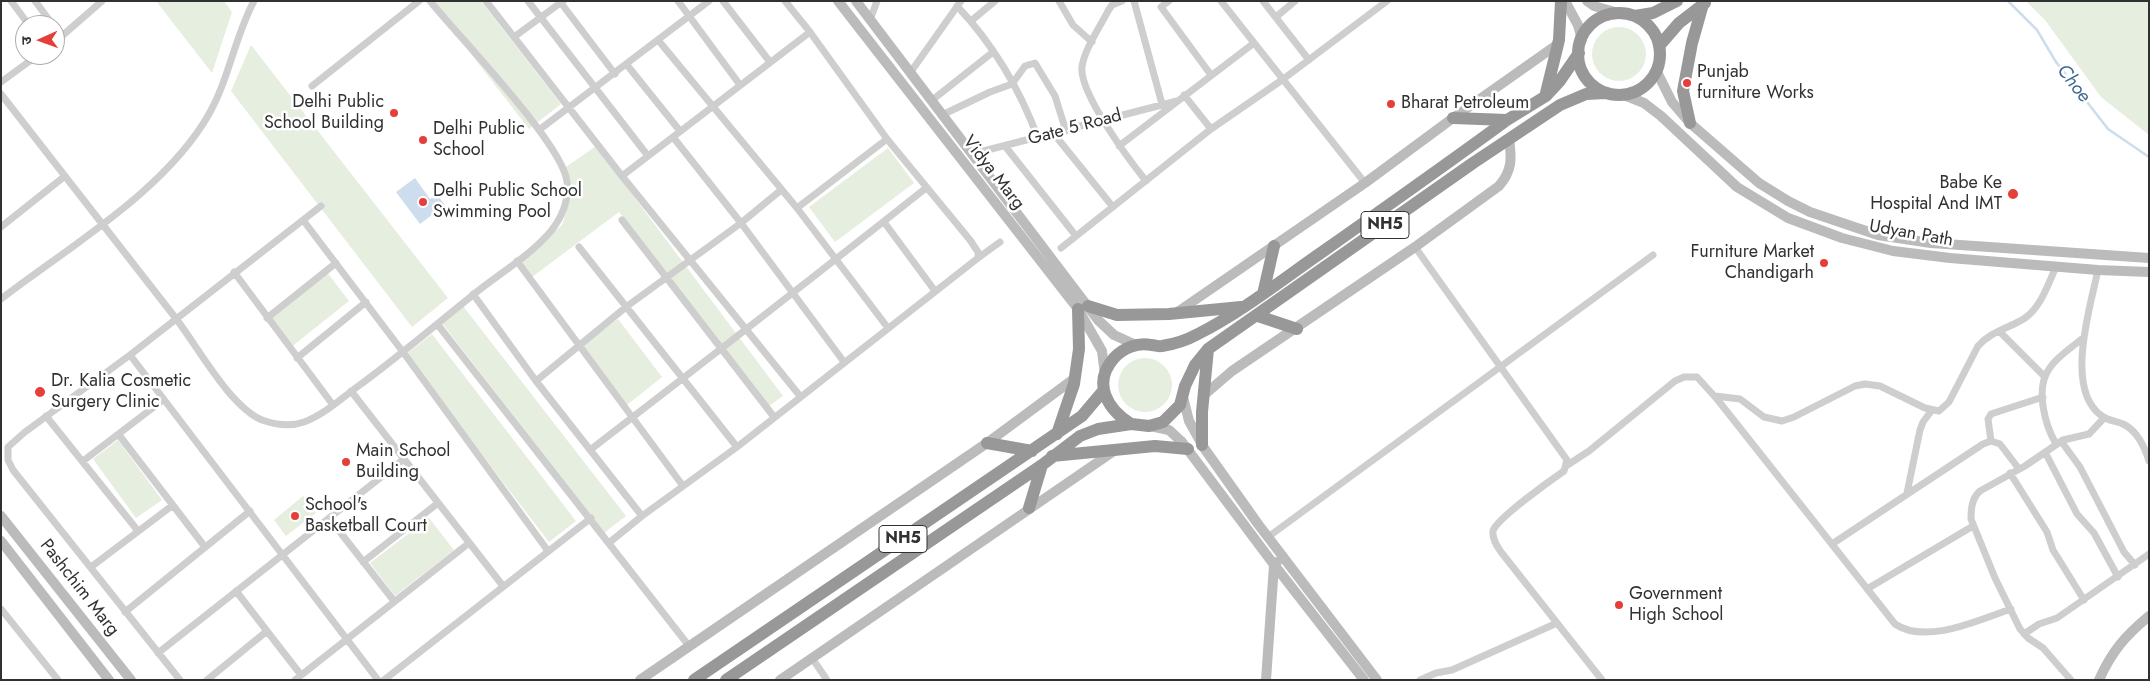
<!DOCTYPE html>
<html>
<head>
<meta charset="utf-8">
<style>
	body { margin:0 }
	#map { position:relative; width:2150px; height:681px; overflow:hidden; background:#fff; font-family:Jost,"Noto Sans Devanagari",sans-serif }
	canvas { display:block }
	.frame { position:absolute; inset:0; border:2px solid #313131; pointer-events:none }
	.north { position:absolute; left:15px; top:15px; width:50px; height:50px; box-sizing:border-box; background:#fff; border:1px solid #adadad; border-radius:50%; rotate:268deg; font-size:14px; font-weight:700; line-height:20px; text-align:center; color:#313131 }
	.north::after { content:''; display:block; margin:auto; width:18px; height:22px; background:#e43f38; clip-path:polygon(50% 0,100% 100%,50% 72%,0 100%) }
</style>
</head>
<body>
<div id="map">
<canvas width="2150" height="681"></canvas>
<div class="frame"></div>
<div class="north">उ</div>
</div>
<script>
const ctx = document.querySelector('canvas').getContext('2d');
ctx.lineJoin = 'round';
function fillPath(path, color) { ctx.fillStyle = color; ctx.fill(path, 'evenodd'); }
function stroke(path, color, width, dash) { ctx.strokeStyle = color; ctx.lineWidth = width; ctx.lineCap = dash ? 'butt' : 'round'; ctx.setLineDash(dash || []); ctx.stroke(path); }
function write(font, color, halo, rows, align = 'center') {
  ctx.font = font + ' Jost,sans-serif'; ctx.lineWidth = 5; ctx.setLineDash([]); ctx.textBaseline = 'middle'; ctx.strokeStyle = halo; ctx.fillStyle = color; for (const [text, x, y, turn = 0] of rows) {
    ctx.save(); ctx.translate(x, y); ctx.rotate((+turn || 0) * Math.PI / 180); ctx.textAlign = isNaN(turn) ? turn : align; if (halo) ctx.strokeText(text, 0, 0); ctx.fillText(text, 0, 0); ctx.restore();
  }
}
fillPath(new Path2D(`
	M 156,1 L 224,1 L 232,12 L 212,73 Z
	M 430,1 L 481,1 L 561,104 L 529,129 Z
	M 2026,1 L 2149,1 L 2149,135 L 2101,97 L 2045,20 Z
	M1592 54a27 27 0 1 1 54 0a27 27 0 1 1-54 0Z
	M 251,45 L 448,298 L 412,327 L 231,91 Z
	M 596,146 L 783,396 L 769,406 L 619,212 L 528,280 L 517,265 L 562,225 L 568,206 L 563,169 Z
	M 888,148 L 914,183 L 835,242 L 809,207 Z
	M 326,271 L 349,301 L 290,348 L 266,318 Z
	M 463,306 L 626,516 L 604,533 L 442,323 Z
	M 618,319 L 662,377 L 627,405 L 582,346 Z
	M 432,334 L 576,521 L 549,542 L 405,355 Z
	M1118 385a27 27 0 1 1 54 0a27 27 0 1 1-54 0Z
	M 118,440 L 162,500 L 136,518 L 93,459 Z
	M 303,496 L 316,513 L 286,536 L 274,520 Z
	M 429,518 L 454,550 L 395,596 L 370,563 Z`), '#e6eee0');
fillPath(new Path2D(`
	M 415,178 L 430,199 L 437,195 L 445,205 L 420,224 L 396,192 Z`), '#cddded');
stroke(new Path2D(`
	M 2008,1 L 2037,30 L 2056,62 L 2108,129 L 2149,157`), '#cddded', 2.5);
stroke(new Path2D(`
	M 11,1 L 29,25
	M 35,1 L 53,25
	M 486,1 L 622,176 L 800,396
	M 528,1 L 648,156
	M 678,1 L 740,85
	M 723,1 L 770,62
	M 1059,1 L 1073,25 L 1092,42
	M 1122,1 L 1112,5 L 1108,11 C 1100,27 1084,50 1082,67 C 1079,93 1130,161 1146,181
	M 1134,1 L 1162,104
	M 1169,1 L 1161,7 L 1211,75
	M 1221,1 L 1365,183
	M 1263,1 L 1309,60
	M 561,3 L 615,74
	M 957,6 C 992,43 1020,90 1038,138
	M 1276,17 L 1295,1
	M 870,20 L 877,1
	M 971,21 L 995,1
	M 514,37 L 563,1
	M 658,40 L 797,208 L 888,328
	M 55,42 L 102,1
	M 627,65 L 680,131
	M 910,73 L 961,1
	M 1,82 L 38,55
	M 312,86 L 419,1
	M 1,94 C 59,168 117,242 174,316 C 197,345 229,406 262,420 C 276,425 290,427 304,422 C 323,415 340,400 357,387 C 397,358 434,326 473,295 C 498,274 529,257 551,231 C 562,217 569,200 567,182 C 564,145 458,36 430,1
	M 1184,95 L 1211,129
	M 931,101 L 993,52
	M 942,115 L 990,92 L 1012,84 L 1025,66 L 1035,63 L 1055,96 L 1066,131
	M 539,130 L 709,1
	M 1054,134 L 1113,207
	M 673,137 L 741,223 L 844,362
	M 1005,146 L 1076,236
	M 1119,146 L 1254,43
	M 972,154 L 1177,101
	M 622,176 L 810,32
	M 797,208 L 887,139
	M 303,220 L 403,352 L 548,551
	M 622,220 L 774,417
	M 884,222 L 935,291
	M 1,227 L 65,176
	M 579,247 L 737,447
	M 1415,247 L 1567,460 L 1564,471 C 1551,480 1496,519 1493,531 C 1492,539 1497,546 1501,552 L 1602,680
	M 1061,248 L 1211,129 L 1282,80 L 1387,1
	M 978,258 L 1000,242
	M 517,261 L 683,486
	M 2098,270 C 2090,308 2064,390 2102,416 C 2109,421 2116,421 2123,424 C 2138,431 2145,448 2149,461
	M 234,272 L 333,405
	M 473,294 L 536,381 L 642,516
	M 1,299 C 70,246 166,190 209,114 C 229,79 235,36 254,1
	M 267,318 L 336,263
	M 438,325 L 689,646
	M 1999,331 L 2045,377
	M 130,355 L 378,680
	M 297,358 L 366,302
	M 536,381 L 626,307 L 741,223 L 781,190
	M 351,391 L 503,586
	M 1715,396 L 1740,399 L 1764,417 L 1782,421 L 1794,417 L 1855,386 L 1865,384 L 1880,386 L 1925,408 L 1939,411 L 1949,402 L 1978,346 C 1991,331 2010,328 2025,318 C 2041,307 2048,284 2056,267
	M 46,416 L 138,531
	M 119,435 L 205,547
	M 1991,441 L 1988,419 L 1991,414 L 2043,397
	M 2061,441 L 2080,467 L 2124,552 L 2135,565
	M 2056,444 C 2045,425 2035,389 2049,369 C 2057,356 2073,347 2084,337
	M 590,450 C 703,363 815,276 926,188
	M 2045,452 L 2077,514 L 2094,533 L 2118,577
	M 83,461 L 163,400
	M 1566,466 L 1589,451 L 1675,381 L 1684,377 L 1697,377 L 1717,399 L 1895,624 C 1926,645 1979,620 2011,609
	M 2010,473 L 2047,532 L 2053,550 L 2084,600
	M 1907,493 L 1920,430 L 1923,422 L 1932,410
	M 329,518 L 394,601
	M 1268,537 L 1653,255
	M 610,542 L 642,516 L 737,447 L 978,258 L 978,252 L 970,240 L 887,139 L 810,32 L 785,1
	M 1832,544 L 1983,444 L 1991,441 L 2000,444 L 2019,469
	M 363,562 L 438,503
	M 91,567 L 173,505
	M 1867,589 L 1973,526
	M 236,591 L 301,675
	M 1,609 L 58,680
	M 125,612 L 250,511
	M 2024,634 L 2039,624 L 2057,618 L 2149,554
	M 158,653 L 404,459
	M 812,658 L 827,680
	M 180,680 L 13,470 L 8,460 L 8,447 L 25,432 L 130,355 L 321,206
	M 207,680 L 267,631
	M 295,680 L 469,543
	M 384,680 L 591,518
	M 1420,680 L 1436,673 L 1452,670 L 1557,623
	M 2071,680 L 2043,648 L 2028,638 L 2020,629 L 1995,578 L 1971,519 C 1971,508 1972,498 1980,491 L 2025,466 L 2063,440 L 2089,434 L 2104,418`), '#cecece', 7);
stroke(new Path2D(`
	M 838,1 L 1078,309 L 1102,351 L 1105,375
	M 856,1 L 1098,320 L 1114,335 L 1136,345
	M 1565,1 L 1578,25 L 1582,40
	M 1587,1 L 1594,6 L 1618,13
	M 1657,72 L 1672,102 L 1690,123 L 1759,183 L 1788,201 L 1810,212 L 1878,235 L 1931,243 L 2149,258
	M 1624,95 L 1644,103 L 1661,116 L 1737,187 L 1788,218 L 1842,238 L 1893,251 L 1950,258 L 2098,270 L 2149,272
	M 1176,313 L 1365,183 L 1453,118 L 1558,44
	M 1204,395 L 1232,371 L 1415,247 L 1499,186 C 1512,171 1512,159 1509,139
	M 1183,397 L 1189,421 L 1204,448 L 1258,524 L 1377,680
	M 1150,426 L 1169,430 L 1182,442 L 1272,562 L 1364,680
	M 1,516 L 131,680
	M 1,541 L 109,680
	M 640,680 L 987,443 L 1075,378
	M 780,680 L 1114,451
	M 1266,680 L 1274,565 L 1277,562
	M 2099,680 C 2112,651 2125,636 2149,616`), '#bbb', 10);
stroke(new Path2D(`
	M1578 54a41 41 0 1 1 82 0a41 41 0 1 1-82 0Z
	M 1635,16 L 1653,13 L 1677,1
	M 1659,46 L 1679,23 L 1705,3
	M 1546,93 L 1559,40 L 1561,1
	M 1453,118 L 1507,120
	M 1690,123 L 1683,91 L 1692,43 L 1703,4
	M 1263,294 L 1274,246
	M 1088,306 L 1117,315 L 1169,314 L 1241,307
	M 1258,316 L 1297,329
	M 1131,424 C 1107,409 1092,383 1114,358 C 1123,348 1138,342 1151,345 C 1156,345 1158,347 1162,346 C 1175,344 1187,340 1198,334 C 1243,311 1283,279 1325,250 C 1386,207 1447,164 1507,120 L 1546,96 L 1559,82 L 1579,53
	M 1057,434 L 1074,384 L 1079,349 L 1078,309
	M 987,443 L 1032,451
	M 1202,445 L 1202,412 L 1208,349
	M 1052,456 L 1155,446 L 1188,449
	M 1029,508 L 1042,465
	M 694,680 L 1082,416 L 1104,390
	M 726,680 L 1042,465 L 1080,436 L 1098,429 L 1131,424 L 1149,426 L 1163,422 L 1180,405 L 1185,386 L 1195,365 L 1208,349 L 1473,163 L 1560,105 L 1586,94 L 1606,93`), '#989898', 12);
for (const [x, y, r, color] of [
	[1687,83,5,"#e43f38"],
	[1391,104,5,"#e43f38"],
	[394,113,5,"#e43f38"],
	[423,140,5,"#e43f38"],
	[2013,194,6,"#e43f38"],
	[423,202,5,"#e43f38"],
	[1824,263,5,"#e43f38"],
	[40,392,6,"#e43f38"],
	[346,462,5,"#e43f38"],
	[295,516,5,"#e43f38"],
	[1619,605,5,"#e43f38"]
]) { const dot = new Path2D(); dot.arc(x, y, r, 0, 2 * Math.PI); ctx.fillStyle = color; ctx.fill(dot); stroke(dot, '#fff', 2); }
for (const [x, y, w] of [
	[1385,225,48],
	[903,539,48]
]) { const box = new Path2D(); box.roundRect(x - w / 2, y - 13.5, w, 27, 4); ctx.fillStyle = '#fff'; ctx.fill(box); stroke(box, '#313131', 1); }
write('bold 16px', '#313131', null, [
	["NH5",1385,225],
	["NH5",903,539]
]);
write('18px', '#313131', '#fff', [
	["Punjab",1697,73],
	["furniture Works",1697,94],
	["Delhi Public",384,103,"right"],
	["School Building",384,124,"right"],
	["Bharat Petroleum",1401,104],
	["Delhi Public",433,130],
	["School",433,151],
	["Babe Ke",2002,184,"right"],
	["Hospital And IMT",2002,205,"right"],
	["Delhi Public School",433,192],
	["Swimming Pool",433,213],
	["Furniture Market",1814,253,"right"],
	["Chandigarh",1814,274,"right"],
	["Dr. Kalia Cosmetic",51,382],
	["Surgery Clinic",51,403],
	["Main School",356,452],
	["Building",356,473],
	["School's",305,506],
	["Basketball Court",305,527],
	["Government",1629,595],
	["High School",1629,616]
], 'left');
write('18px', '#313131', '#fff', [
	["Gate 5 Road",1075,128,-15],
	["Vidya Marg",993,173,52],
	["Udyan Path",1911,234,10],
	["Pashchim Marg",79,588,52]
]);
write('italic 19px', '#3f6994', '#fff', [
	["Choe",2073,84,52]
]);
</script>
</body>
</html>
